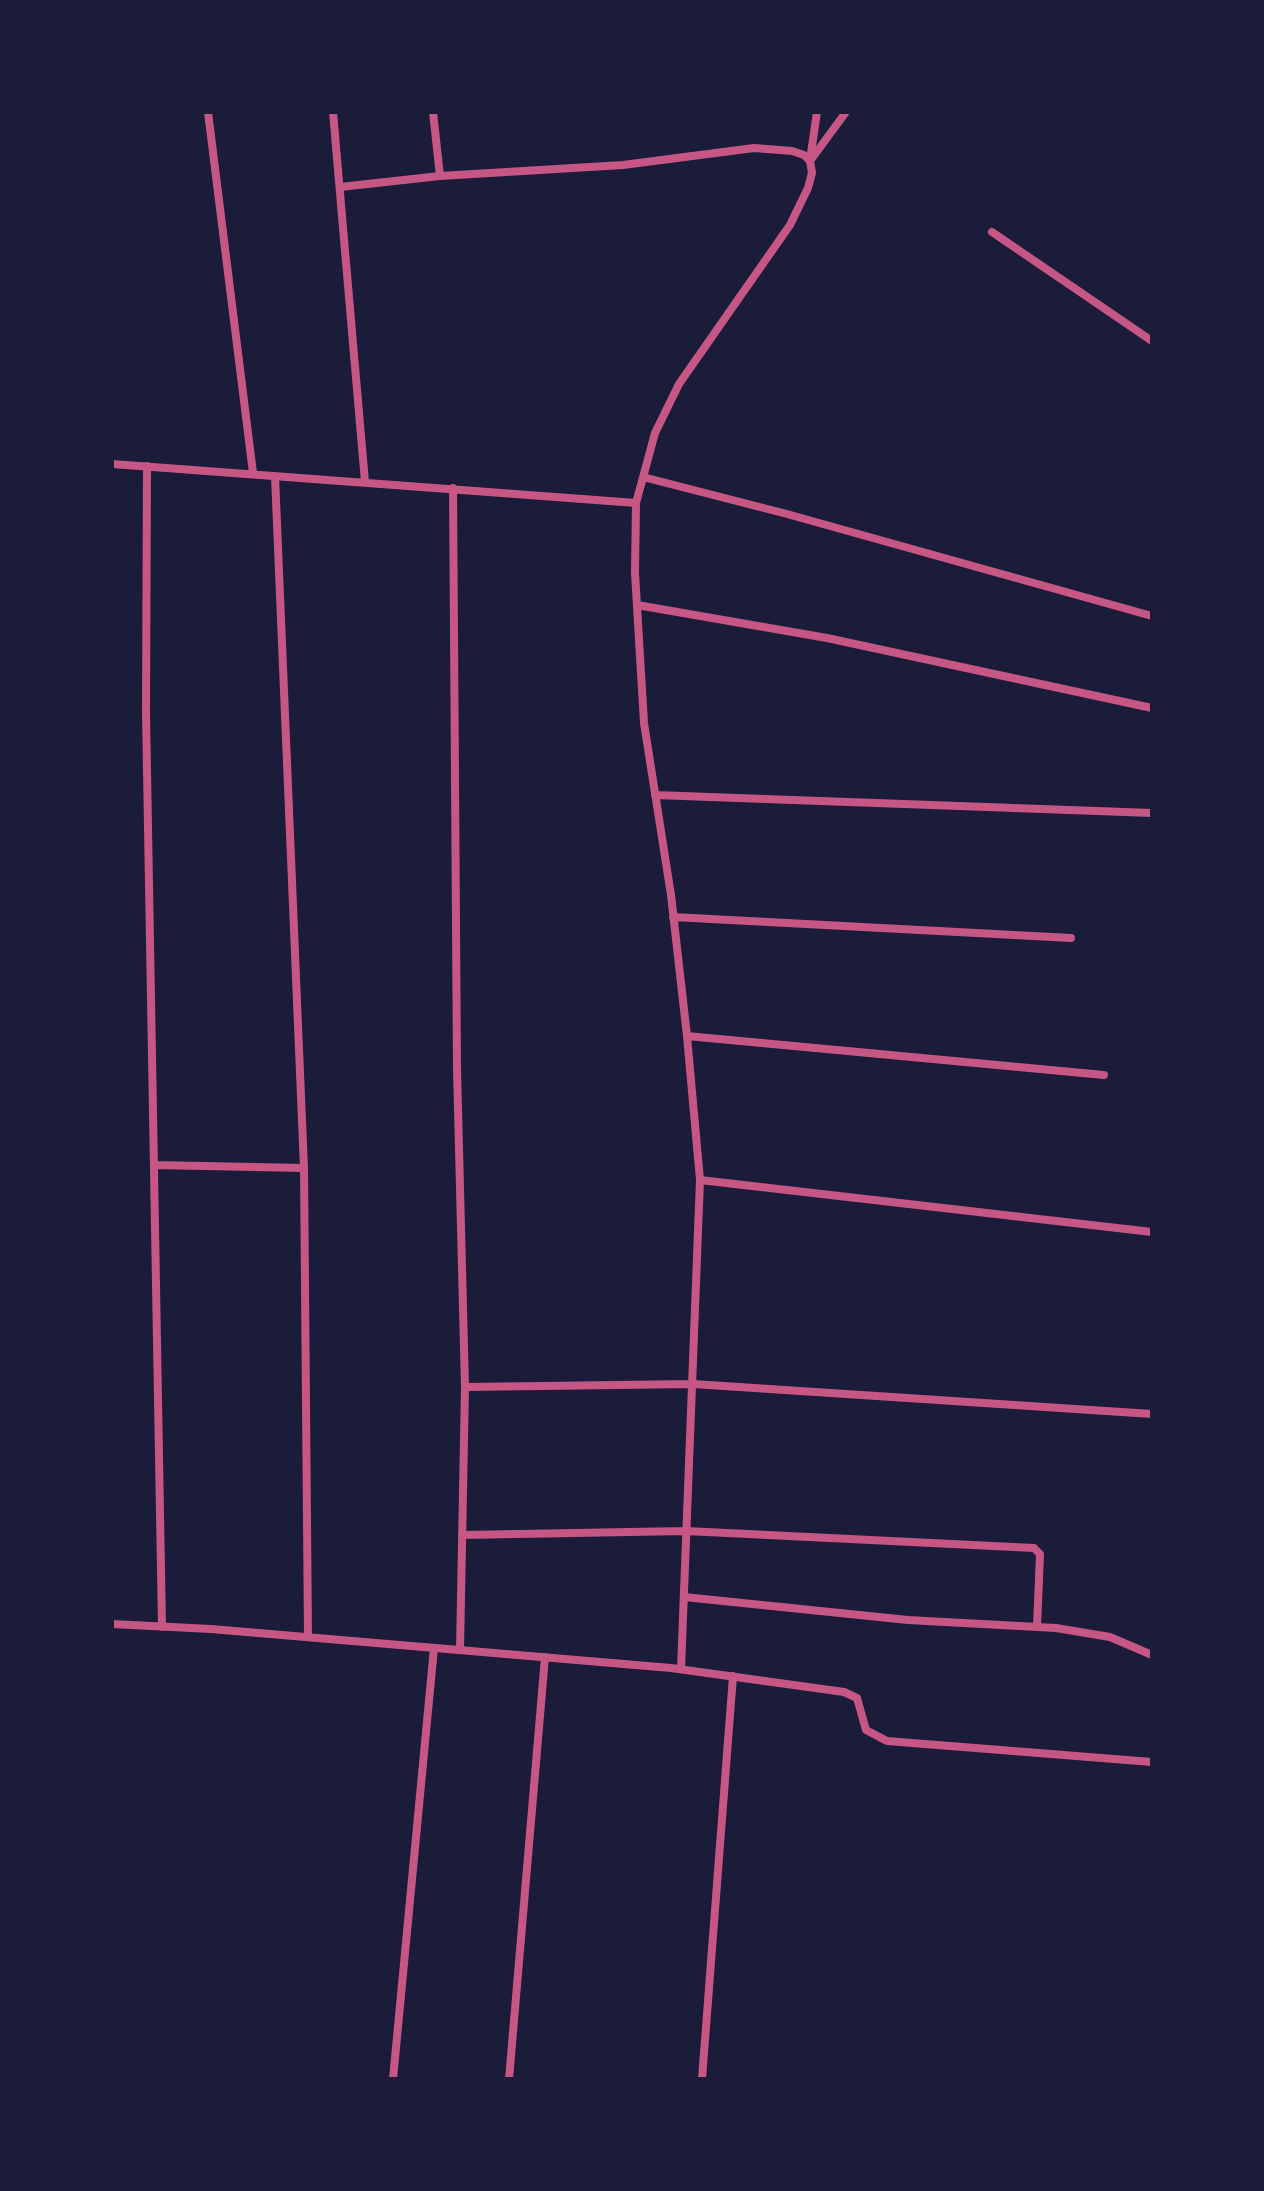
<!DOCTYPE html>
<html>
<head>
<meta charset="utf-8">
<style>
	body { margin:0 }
	#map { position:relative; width:1264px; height:2191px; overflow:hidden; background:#1b1b3a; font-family:"Source Sans 3",sans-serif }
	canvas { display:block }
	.frame { position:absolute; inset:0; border:114px solid #1b1b3a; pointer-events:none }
</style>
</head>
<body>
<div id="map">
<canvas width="1264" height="2191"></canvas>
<div class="frame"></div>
</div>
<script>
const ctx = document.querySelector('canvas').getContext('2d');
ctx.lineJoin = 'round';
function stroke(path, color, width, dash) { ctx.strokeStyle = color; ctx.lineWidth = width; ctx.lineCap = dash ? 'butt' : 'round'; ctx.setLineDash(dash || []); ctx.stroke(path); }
stroke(new Path2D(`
	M 208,112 L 253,473
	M 333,112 L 365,482
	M 433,112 L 440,176
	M 810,160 L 817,112
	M 810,161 L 846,112
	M 340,187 L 440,176 L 623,165 L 754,148 L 792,151 L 804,155 L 810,161 L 812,173 L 808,188 L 790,225 L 679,384 L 655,433 L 636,503 L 635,573 L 644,723 L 671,895 L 687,1036 L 700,1180 L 681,1669
	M 992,232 L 1152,341
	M 112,464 L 636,503
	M 147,466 L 146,713 L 162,1627
	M 275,476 L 304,1168 L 308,1637
	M 643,477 L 787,514 L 1152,616
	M 453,488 L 457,1069 L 465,1387 L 460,1650
	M 637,605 L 827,638 L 1152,708
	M 655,795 L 1152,813
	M 673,917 L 1071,938
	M 687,1036 L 1104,1075
	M 154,1165 L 304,1168
	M 700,1180 L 1152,1232
	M 465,1387 L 693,1384 L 1152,1414
	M 462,1535 L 686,1531 L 1034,1548 L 1040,1554 L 1037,1627
	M 684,1597 L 908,1620 L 1056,1628 L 1110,1637 L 1152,1655
	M 112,1624 L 211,1629 L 671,1668 L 844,1692 L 857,1698 L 866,1730 L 887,1741 L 1152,1762
	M 393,2079 L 434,1648
	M 509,2079 L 545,1657
	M 702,2079 L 733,1676`), '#c65784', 8);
</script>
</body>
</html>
